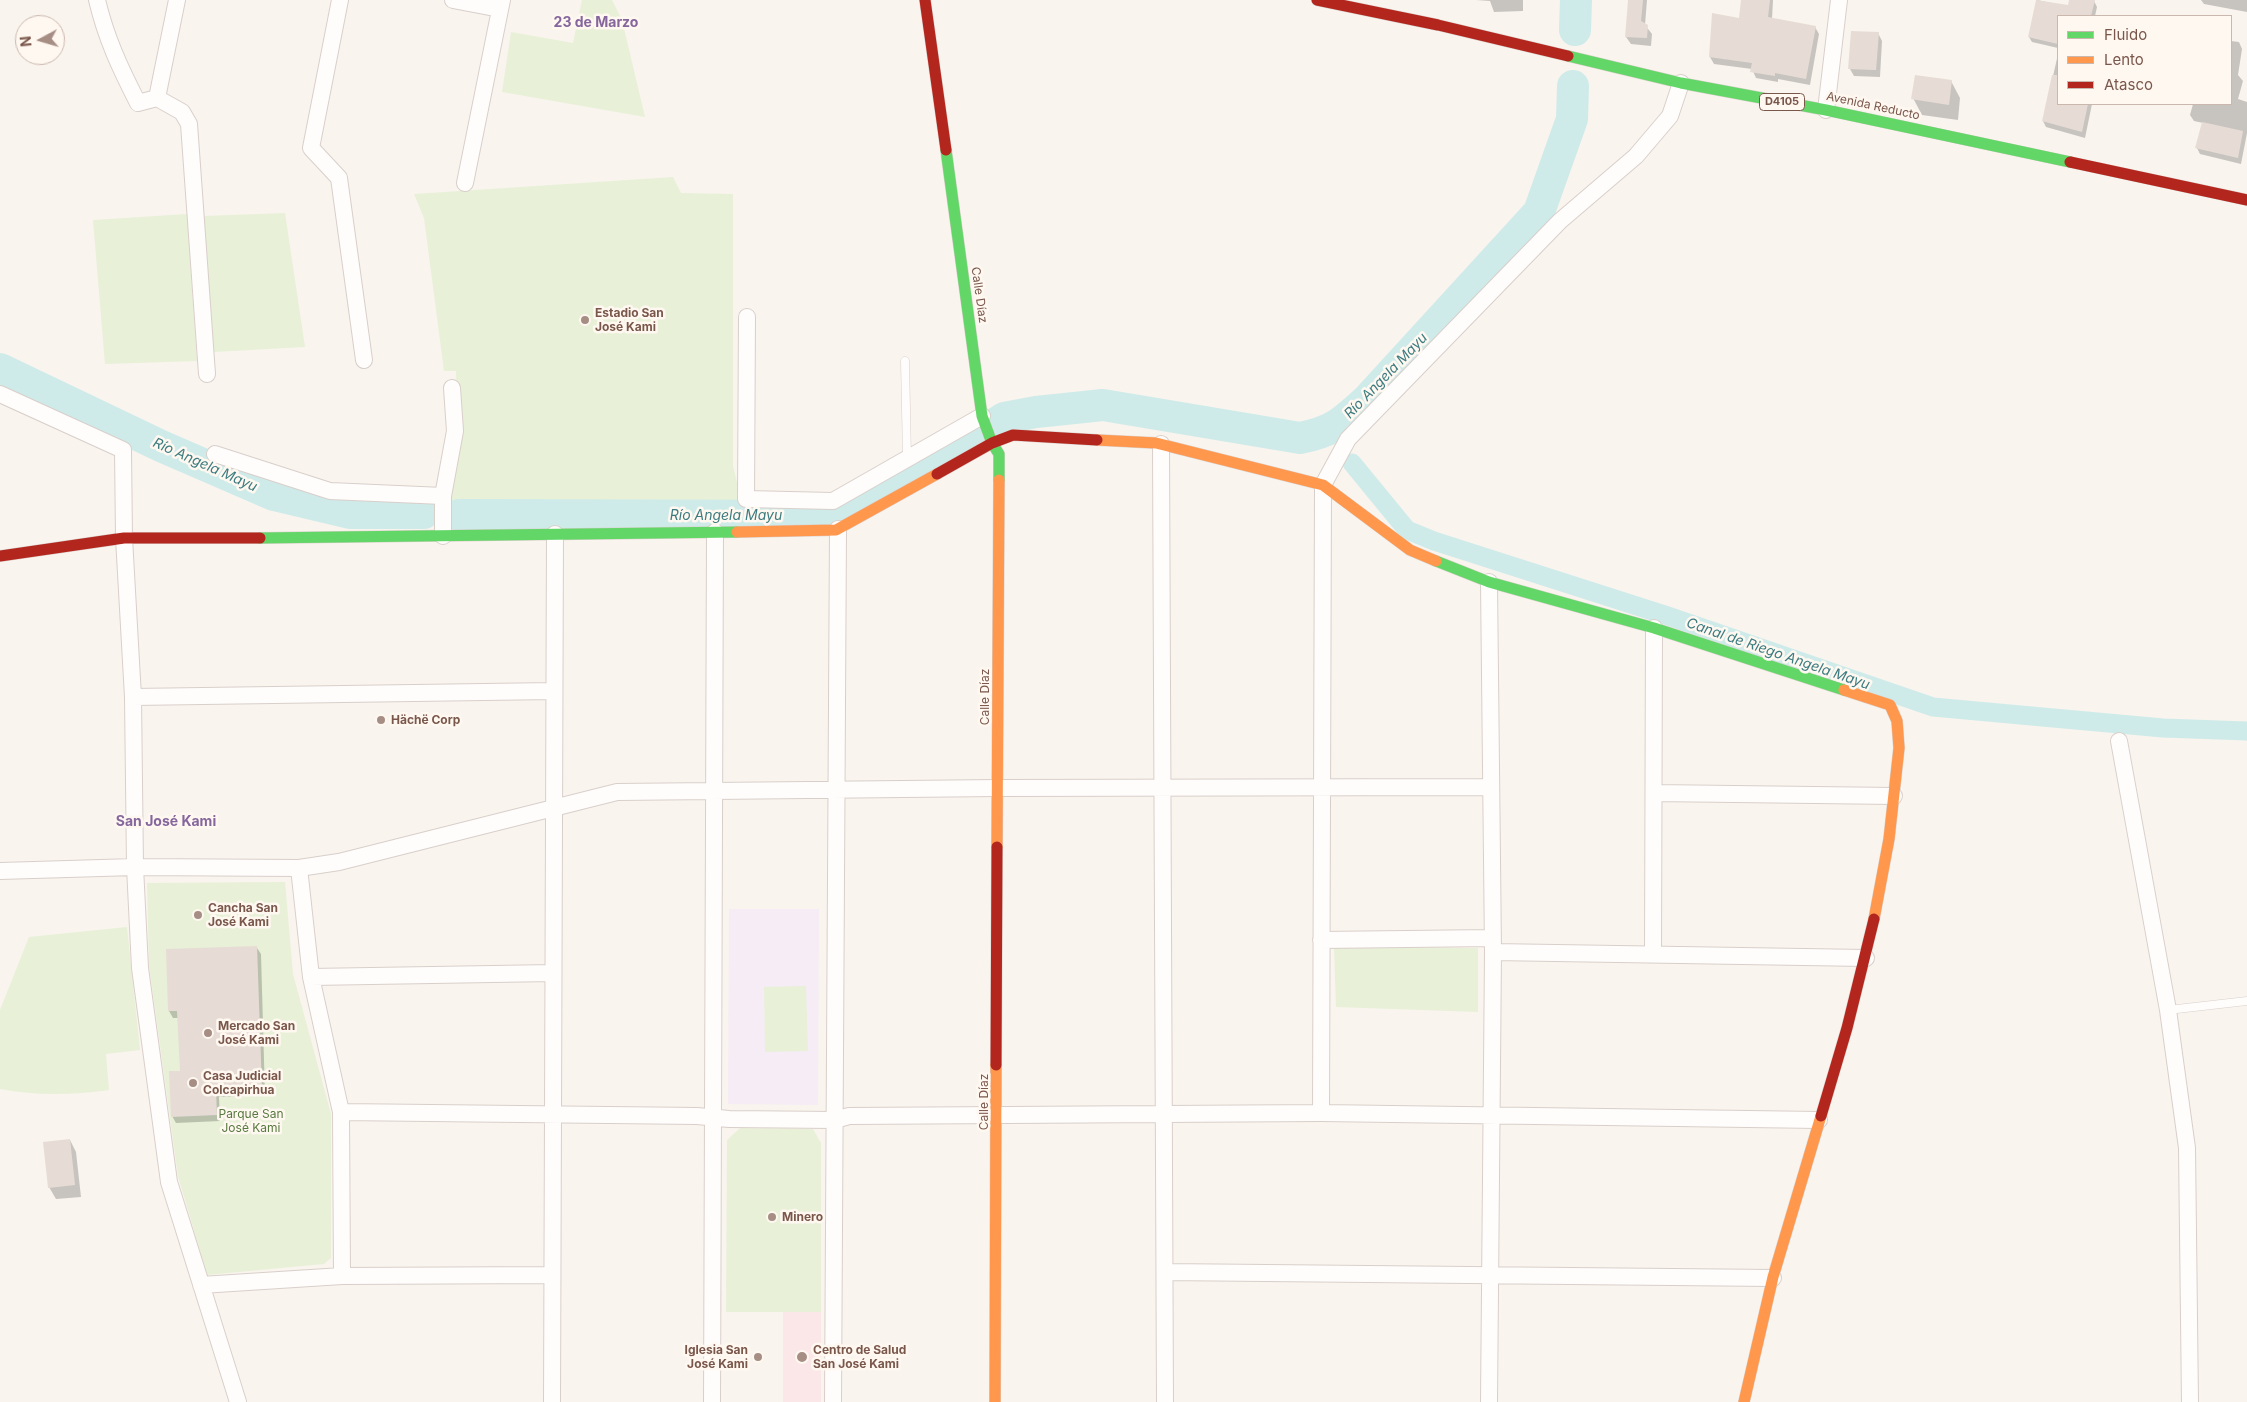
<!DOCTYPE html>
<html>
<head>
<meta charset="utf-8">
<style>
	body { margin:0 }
	#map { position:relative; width:2247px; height:1402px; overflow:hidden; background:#f9f4ee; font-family:Inter,sans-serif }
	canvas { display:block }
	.legend { position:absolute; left:2057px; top:15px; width:175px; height:90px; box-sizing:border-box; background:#fff8f1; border:1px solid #cab8af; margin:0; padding:6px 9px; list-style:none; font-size:15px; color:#7a574b }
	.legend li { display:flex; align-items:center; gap:10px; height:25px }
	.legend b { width:25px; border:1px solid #cab8af }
	.north { position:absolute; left:15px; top:15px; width:50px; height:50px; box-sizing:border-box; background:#fff8f1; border:1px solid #cab8af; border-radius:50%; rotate:264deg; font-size:14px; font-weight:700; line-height:20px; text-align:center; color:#7a574b }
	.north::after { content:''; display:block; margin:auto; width:18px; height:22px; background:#a68e84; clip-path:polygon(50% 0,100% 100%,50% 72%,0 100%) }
</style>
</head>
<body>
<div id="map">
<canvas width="2247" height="1402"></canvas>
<ul class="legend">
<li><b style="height:6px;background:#63d668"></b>Fluido</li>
<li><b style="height:6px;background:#ff974d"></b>Lento</li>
<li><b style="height:6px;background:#b3261e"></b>Atasco</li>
</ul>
<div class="north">N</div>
</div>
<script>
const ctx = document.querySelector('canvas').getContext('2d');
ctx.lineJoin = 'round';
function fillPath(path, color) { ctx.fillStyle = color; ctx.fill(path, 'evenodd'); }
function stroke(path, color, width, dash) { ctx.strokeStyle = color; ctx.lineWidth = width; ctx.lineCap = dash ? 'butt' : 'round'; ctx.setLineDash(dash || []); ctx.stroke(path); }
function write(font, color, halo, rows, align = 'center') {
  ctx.font = font + ' Inter,sans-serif'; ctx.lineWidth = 5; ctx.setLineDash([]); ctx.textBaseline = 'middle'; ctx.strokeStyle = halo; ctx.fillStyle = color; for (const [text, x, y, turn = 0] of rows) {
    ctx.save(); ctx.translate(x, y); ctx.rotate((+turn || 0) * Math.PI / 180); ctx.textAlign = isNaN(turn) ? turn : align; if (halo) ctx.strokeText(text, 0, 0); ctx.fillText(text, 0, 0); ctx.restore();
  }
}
fillPath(new Path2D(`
	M 729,909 L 819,909 L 818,1105 L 728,1104 Z`), '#f5ecf5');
fillPath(new Path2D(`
	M 783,1312 L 821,1312 L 821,1402 L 783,1402 Z`), '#fbe7e8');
fillPath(new Path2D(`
	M 582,0 L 612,0 L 622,20 L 645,117 L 502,92 L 511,32 L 573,43 Z
	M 673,177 L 681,193 L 733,194 L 733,466 L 742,503 L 759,509 L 761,526 L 450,527 L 449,497 L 458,465 L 456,371 L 444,371 L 424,218 L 414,194 Z
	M 285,213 L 305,347 L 214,352 L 204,216 Z
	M 187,214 L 197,361 L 105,364 L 93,220 Z
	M 285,882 L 293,974 L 331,1114 L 331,1258 L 324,1264 L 207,1275 L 178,1176 L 149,965 L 147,883 Z
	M 127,927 L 140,1050 L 106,1054 L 109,1090 C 74,1095 35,1096 0,1089 L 0,1010 L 29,937 Z
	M 1334,947 L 1478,948 L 1478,1012 L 1336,1007 Z
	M 806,986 L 808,1051 L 765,1052 L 764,987 Z
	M 740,1128 L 813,1129 L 821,1143 L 821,1312 L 726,1312 L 727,1140 Z`), '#e8f0d8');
fillPath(new Path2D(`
	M 1476,0 L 1523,0 L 1523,11 L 1494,12 L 1490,1 Z
	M 1629,0 L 1647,0 L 1645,25 L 1652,34 L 1651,46 L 1631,44 L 1626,37 Z
	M 1742,0 L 1773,0 L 1772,19 L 1815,27 L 1819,34 L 1810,85 L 1778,79 L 1778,82 L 1756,78 L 1752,69 L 1714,64 L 1710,57 L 1741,19 Z
	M 2037,0 L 2075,8 L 2076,0 L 2090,0 L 2094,1 L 2097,7 L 2095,16 L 2058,16 L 2058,48 L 2032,42 L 2029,37 Z
	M 2201,0 L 2247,0 L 2247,12 L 2204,4 Z
	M 1878,33 L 1882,41 L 1880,77 L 1854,76 L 1850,69 Z
	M 2231,41 L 2239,42 L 2242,49 L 2238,75 L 2243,81 L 2238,99 L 2247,102 L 2247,133 L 2241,164 L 2200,154 L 2197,148 L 2203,123 L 2194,121 L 2190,115 L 2193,104 L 2231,104 Z
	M 2058,54 L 2058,104 L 2092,104 L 2085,138 L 2046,127 L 2043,121 Z
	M 1951,81 L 1960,98 L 1958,120 L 1922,115 L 1913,98 Z
	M 257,948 L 261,954 L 265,1095 L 219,1097 L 220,1121 L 176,1123 L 172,1116 L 181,1072 L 179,1018 L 173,1018 L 169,1011 L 167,950 Z
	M 70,1140 L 76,1152 L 81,1197 L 56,1199 L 49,1187 Z`), '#0003');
stroke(new Path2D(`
	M 1352,463 L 1407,530 L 1434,541 L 1668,616 L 1933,707 L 2163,728 L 2247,731`), '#ceebea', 19);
stroke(new Path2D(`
	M 1575,30 L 1576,0
	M 0,369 L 161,446 L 274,495 L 350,513 L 424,513
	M 998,422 L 1004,418 L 1036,412 L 1103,405 L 1300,438 C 1335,431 1342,422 1367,400 L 1539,212 L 1572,119 L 1573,86
	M 459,515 L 833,516 L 972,436`), '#ceebea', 32);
fillPath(new Path2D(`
	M 1628,0 L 1643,0 L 1641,21 L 1648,25 L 1647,38 L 1625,37 Z
	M 1741,0 L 1770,0 L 1768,17 L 1816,26 L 1806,79 L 1775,73 L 1775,76 L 1750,72 L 1752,63 L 1709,57 L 1712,13 L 1739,18 Z
	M 2036,0 L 2068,5 L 2069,0 L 2095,0 L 2091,16 L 2058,16 L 2058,44 L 2028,37 Z
	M 1851,31 L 1879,32 L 1876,70 L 1848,69 Z
	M 1915,75 L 1952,80 L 1949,105 L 1911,99 Z
	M 2052,75 L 2058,75 L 2058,104 L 2088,104 L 2082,132 L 2042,121 Z
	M 2202,122 L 2243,131 L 2238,158 L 2195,148 Z
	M 257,946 L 262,1089 L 216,1090 L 217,1115 L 171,1117 L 169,1071 L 180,1071 L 177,1011 L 168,1011 L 166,949 Z
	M 70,1139 L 75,1185 L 48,1188 L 43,1142 Z`), '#e6dcd5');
const lane = new Path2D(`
	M 905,361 L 907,458
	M 2168,1010 L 2247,1001`);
const street = new Path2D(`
	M 97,0 C 106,38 120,68 138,103 L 157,98
	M 177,0 L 157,98 L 182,112 L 189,124 L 207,374
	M 340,0 L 311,148 L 339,178 L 364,360
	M 453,0 L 500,9
	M 1826,110 L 1839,0
	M 465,183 L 502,0
	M 747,317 L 746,499 L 833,501 L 982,416
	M 0,394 L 123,450 L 124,538 L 133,697 L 135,867 L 140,968 L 169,1182 L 238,1402
	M 1161,444 L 1165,1402
	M 215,454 L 330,491 L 443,496
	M 443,536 L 443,496 L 455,431 L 452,388
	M 1489,582 L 1493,952 L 1489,1402
	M 133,697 L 554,691
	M 2119,741 L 2168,1010 L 2187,1148 L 2190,1402
	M 1654,793 L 1894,796
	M 299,868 L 311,977 L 341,1112 L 342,1276
	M 0,871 L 135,867 L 299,868 L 339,862 L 617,792 L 998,788 L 1490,787
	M 1321,940 L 1492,938
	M 1493,952 L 1866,958
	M 1653,954 L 1654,628
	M 311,977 L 553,973
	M 341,1112 L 697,1116 L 729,1119 L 835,1120 L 849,1116 L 1321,1113 L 1819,1120
	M 1321,1113 L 1323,485 L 1348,439 L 1560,221 L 1636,156 L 1670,116 L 1681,83
	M 1165,1272 L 1773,1278
	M 201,1285 L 342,1276 L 552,1275
	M 552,1402 L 555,534
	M 712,1402 L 715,532
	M 833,1402 L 838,529`);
const fast = new Path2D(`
	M 1568,56 L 1681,83 L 1826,110 L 2070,162
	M 946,150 L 982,416 L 992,443 L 999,454 L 999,480
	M 260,538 L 737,532
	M 1436,561 L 1489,582 L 1654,628 L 1844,690`);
const slow = new Path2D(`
	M 1097,440 L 1156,443 L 1323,485 L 1410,550 L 1436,561
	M 737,532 L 836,530 L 937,474
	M 1844,690 L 1890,705 L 1897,721 L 1899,748 L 1889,839 L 1874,919
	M 997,847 L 999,480
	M 995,1402 L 996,1065
	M 1744,1402 L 1773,1277 L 1821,1116`);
const jam = new Path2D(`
	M 925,0 L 946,150
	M 1317,0 L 1438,25 L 1568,56
	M 2070,162 L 2247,200
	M 937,474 L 992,443 L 1013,435 L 1097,440
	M 0,556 L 124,538 L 260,538
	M 996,1065 L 997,847
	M 1821,1116 L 1847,1028 L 1874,919`);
stroke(lane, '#d9cfca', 9);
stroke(street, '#d9cfca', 18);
stroke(fast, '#dad0cb', 12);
stroke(slow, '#dad0cb', 12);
stroke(jam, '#dad0cb', 12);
stroke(lane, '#fefdfc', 8);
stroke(street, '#fefdfc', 16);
stroke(fast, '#63d668', 11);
stroke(slow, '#ff974d', 11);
stroke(jam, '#b3261e', 11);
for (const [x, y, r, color] of [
	[585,320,5,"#a68e84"],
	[381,720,5,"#a68e84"],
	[198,915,5,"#a68e84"],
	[208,1033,5,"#a68e84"],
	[193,1083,5,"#a68e84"],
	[772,1217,5,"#a68e84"],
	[758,1357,5,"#a68e84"],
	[802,1357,6,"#a68e84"]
]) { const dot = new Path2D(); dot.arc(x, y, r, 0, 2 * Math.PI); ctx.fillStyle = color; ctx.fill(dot); stroke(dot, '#fff8f1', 2); }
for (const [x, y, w] of [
	[1782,102,45]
]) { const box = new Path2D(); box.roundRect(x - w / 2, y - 8.5, w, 17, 4); ctx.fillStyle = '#fff8f1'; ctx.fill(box); stroke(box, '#7a574b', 1); }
write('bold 11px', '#7a574b', null, [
	["D4105",1782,102]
]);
write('12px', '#7a574b', '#fff8f1', [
	["Avenida Reducto",1873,106,12],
	["Calle Díaz",979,295,82],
	["Calle Díaz",985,697,-90],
	["Calle Díaz",984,1102,-90]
]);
write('bold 12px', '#7a574b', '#fff8f1', [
	["Estadio San",595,313],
	["José Kami",595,327],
	["Hächë Corp",391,720],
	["Cancha San",208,908],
	["José Kami",208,922],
	["Mercado San",218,1026],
	["José Kami",218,1040],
	["Casa Judicial",203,1076],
	["Colcapirhua",203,1090],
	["Minero",782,1217],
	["Iglesia San",748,1350,"right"],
	["José Kami",748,1364,"right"],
	["Centro de Salud",813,1350],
	["San José Kami",813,1364]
], 'left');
write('12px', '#577a3f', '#fff8f1', [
	["Parque San",251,1114],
	["José Kami",251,1128]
]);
write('bold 14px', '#85679d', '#fff8f1', [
	["23 de Marzo",596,23],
	["San José Kami",166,822]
]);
write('italic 14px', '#3c7c80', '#fff8f1', [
	["Río Angela Mayu",1386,376,-46],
	["Río Angela Mayu",205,465,24],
	["Río Angela Mayu",726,516],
	["Canal de Riego Angela Mayu",1778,654,19]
]);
</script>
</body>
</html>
